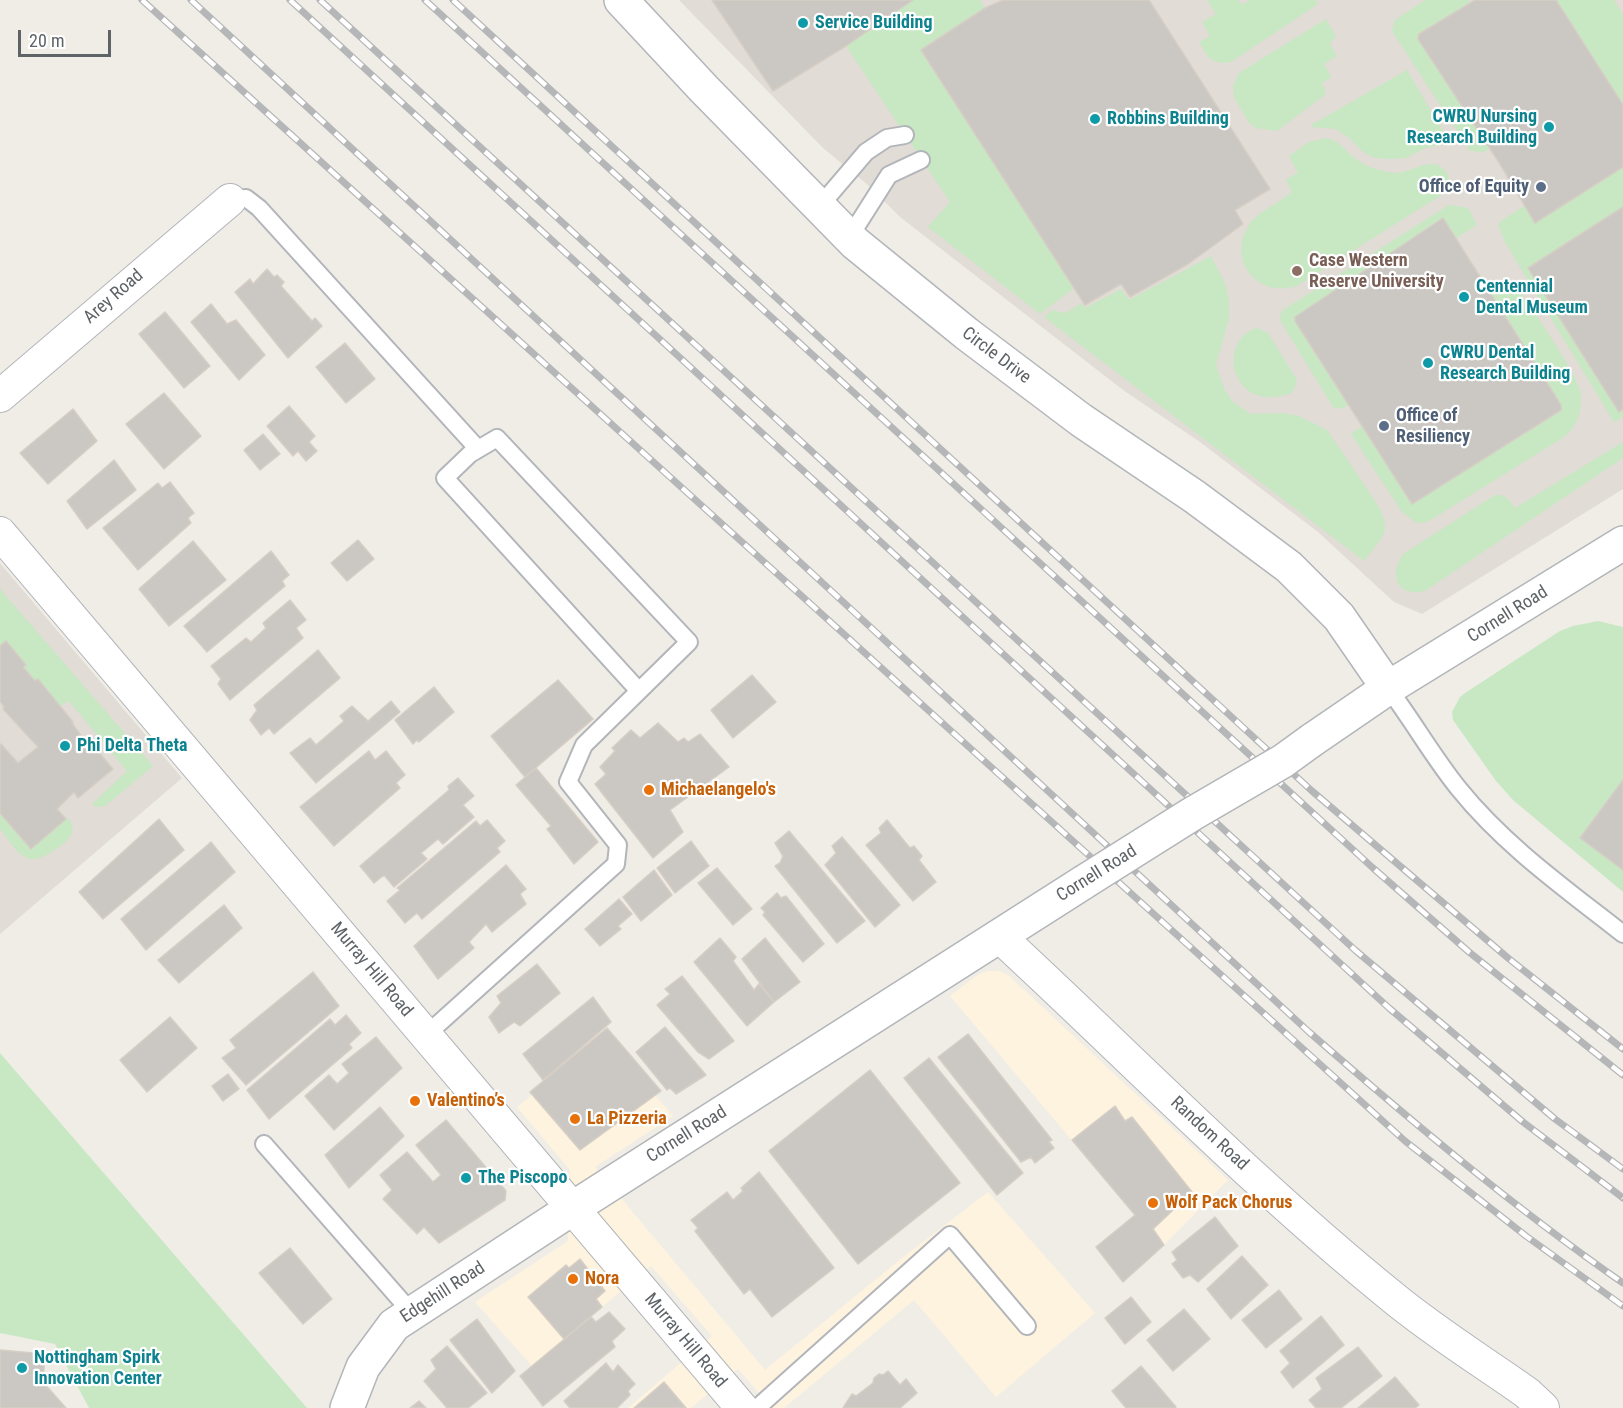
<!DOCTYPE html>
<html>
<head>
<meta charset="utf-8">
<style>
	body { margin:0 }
	#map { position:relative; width:1623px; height:1408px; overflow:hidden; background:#f0ede7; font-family:"Roboto Condensed",sans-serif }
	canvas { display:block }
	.scale { position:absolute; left:18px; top:30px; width:93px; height:27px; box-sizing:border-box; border:3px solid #5e6367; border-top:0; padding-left:8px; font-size:18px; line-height:21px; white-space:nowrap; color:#5e6367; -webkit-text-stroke:4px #fff; paint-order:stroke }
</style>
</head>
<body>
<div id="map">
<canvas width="1623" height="1408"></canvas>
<div class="scale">20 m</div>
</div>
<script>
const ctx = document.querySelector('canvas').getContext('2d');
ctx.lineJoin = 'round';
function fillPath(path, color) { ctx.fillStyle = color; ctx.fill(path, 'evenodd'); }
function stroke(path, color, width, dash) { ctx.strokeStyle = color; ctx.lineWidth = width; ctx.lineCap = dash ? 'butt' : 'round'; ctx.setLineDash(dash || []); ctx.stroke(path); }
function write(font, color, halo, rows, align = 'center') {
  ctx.font = font + ' "Roboto Condensed",sans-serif'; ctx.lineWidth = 4.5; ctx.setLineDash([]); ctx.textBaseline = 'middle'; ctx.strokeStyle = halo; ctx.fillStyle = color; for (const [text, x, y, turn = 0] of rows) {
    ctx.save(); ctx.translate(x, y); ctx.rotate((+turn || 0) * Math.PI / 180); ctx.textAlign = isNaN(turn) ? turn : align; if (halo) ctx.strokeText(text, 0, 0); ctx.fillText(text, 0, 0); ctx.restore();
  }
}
fillPath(new Path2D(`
	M 988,971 L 1000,971 L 1009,976 L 1228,1180 L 1164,1245 L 1135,1215 L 950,996 L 976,976 Z
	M 605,1037 L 673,1116 L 595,1167 L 765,1370 L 902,1258 L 988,1192 L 1095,1313 L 996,1397 L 914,1300 L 784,1408 L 772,1408 L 738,1369 L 691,1408 L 628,1408 L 712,1336 L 651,1266 L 532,1366 L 475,1302 L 568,1241 L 570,1170 L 517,1107 Z`), '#fef3de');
fillPath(new Path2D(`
	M 679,0 L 1623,0 L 1623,489 L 1422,614 L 1394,602 L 1318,532 L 1200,442 L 1123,390 L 900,217 L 868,185 L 823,148 Z
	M 0,563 L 182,778 L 0,934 Z`), '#e1dcd5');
fillPath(new Path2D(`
	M 913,0 L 980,0 L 985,8 L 921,51 L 1074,288 L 1040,314 L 928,227 L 950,202 L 846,46 Z
	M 1207,0 L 1238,0 L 1242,5 L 1249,0 L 1316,0 L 1318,4 L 1231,62 C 1210,65 1209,58 1199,42 L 1210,36 L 1202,22 L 1216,14 Z
	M 1425,0 L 1468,0 L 1470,3 L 1419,34 L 1418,39 L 1489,149 L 1484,152 L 1470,151 L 1392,31 L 1395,20 Z
	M 1556,0 L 1614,0 L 1623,15 L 1623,105 Z
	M 1326,19 L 1336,36 L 1330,44 L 1337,56 L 1324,64 L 1331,77 L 1322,83 L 1326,94 L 1277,131 L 1256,128 L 1249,123 L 1234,97 L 1233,86 L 1239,73 Z
	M 1407,70 L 1448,140 L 1443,145 L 1428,147 L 1406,158 L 1384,159 L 1372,157 L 1362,151 L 1348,137 L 1336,129 L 1312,127 L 1311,125 Z
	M 1326,138 C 1340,140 1345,151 1356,159 C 1366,167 1383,172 1396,173 C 1410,173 1428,158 1441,167 C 1451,173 1450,183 1446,192 L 1297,286 C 1256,299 1225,258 1251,222 C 1258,213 1281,201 1292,192 L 1286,179 L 1298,173 L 1289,156 L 1309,142 Z
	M 1623,167 L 1623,417 L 1614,422 L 1506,244 L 1498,225 L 1501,221 L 1524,206 L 1535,222 Z
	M 1449,205 L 1468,208 L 1477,225 L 1456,238 L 1443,218 L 1296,317 L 1296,321 L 1348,405 L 1341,409 L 1333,407 L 1281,322 L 1280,315 L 1283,310 Z
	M 1211,256 L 1225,283 L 1229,300 L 1229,318 L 1216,365 L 1224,389 L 1233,402 L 1251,414 L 1283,413 L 1299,416 L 1327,430 L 1366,487 L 1380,509 L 1384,519 L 1385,530 L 1381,539 L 1364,561 L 1044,317 L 1052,310 L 1065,313 L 1082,303 L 1085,308 L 1121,289 L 1129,300 Z
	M 1511,287 L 1520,291 C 1533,311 1580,377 1581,395 C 1582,412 1577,426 1564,437 L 1429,521 L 1421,523 L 1415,522 L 1402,512 L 1351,434 L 1362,426 L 1412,504 L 1560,410 L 1561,405 L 1492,295 L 1505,288 Z
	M 1257,328 L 1268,333 L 1297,380 L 1293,392 C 1233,418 1214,341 1257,328 Z
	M 1623,442 L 1623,458 L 1425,591 C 1397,597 1388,577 1403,554 L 1495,495 C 1507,494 1509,500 1515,508 Z
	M 0,589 L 153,766 L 105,806 L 97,807 L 92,804 L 127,771 L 69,701 L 60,706 L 38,679 L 35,681 L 24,667 L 26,664 L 6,641 L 0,646 Z
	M 1598,621 L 1623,627 L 1623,780 L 1580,838 L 1623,870 L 1623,892 L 1513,800 L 1496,781 L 1453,720 L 1452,712 L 1460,697 L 1465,693 L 1560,631 L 1573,626 Z
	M 0,813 L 31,849 L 68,817 C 71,822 75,829 71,835 C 66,844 42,861 31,859 C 18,857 8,839 0,829 Z
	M 0,1053 L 307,1408 L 89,1408 L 55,1344 L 0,1333 Z`), '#c7e8c3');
const building = new Path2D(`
	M 712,0 L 913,0 L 846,46 L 773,91 Z
	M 1003,0 L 1149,0 L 1270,189 L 1235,210 L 1243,224 L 1188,264 L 1130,297 L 1121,284 L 1085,305 L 921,50 L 985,8 Z
	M 1475,0 L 1556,0 L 1623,105 L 1623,167 L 1535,223 L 1500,164 L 1418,39 L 1419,34 Z
	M 1623,207 L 1623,409 L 1619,412 L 1528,268 Z
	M 1443,218 L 1561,405 L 1561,410 L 1412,504 L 1295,321 L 1295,317 Z
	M 267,269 L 274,277 L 277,275 L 284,282 L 281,286 L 312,321 L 315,318 L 322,326 L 288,358 L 235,292 L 250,279 L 253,284 Z
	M 211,304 L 227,324 L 236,320 L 265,355 L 239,380 L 191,322 Z
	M 165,312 L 210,366 L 184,388 L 139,334 Z
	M 345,343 L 375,379 L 346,403 L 316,367 Z
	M 164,393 L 201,436 L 164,469 L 126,424 Z
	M 289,406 L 315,436 L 309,442 L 317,451 L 306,461 L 298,451 L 293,456 L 267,426 Z
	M 73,409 L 97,441 L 48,484 L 20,453 Z
	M 263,434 L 280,454 L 260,470 L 244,450 Z
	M 114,460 L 136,490 L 87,529 L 67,501 Z
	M 170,482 L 194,513 L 188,518 L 191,523 L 138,570 L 103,528 L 158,483 L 162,488 Z
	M 358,540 L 374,559 L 347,581 L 331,563 Z
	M 193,541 L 226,580 L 169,626 L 139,589 Z
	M 271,551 L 289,575 L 282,581 L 285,586 L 207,652 L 184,626 Z
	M 290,600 L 306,620 L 296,628 L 303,638 L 230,700 L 218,684 L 221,679 L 211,666 L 246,638 L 251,642 L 266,628 L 263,623 Z
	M 6,641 L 26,665 L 23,667 L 35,681 L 38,679 L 73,722 L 72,723 L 83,738 L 86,737 L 113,769 L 78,798 L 74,792 L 57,809 L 66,819 L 31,849 L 0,813 L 0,745 L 1,744 L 18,763 L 38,747 L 3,709 L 4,707 L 0,701 L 0,646 Z
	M 318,650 L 340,678 L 274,734 L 269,728 L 261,735 L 250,720 L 257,710 L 254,705 Z
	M 752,675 L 776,702 L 733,738 L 711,710 Z
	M 558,680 L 593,719 L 525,777 L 491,736 Z
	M 434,687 L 454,712 L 419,742 L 417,740 L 413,744 L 395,720 Z
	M 391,701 L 400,712 L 316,783 L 290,753 L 310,738 L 316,745 L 344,721 L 340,716 L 352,706 L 368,721 Z
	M 658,723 L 678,742 L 684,738 L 688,742 L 700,734 L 729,767 L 670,810 L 683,832 L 653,858 L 595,784 L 606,774 L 600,767 L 615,751 L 612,748 L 631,730 L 640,738 Z
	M 369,751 L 375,760 L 386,751 L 405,775 L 396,783 L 400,788 L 334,846 L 300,807 Z
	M 536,768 L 598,842 L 574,864 L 547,829 L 551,826 L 516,785 Z
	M 458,778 L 474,796 L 463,805 L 474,817 L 443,844 L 438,839 L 421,853 L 427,859 L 394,887 L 384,875 L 374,883 L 360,866 L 449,790 L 448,786 Z
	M 1623,780 L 1623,870 L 1580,838 Z
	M 159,819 L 184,850 L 103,919 L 79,892 Z
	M 487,820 L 505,841 L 497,848 L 500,852 L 422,919 L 417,913 L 405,923 L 387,901 L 400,890 L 397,888 L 476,821 L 480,826 Z
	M 887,820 L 910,848 L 914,846 L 922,856 L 919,860 L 936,882 L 913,901 L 866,845 L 881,833 L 879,828 Z
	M 789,831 L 865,921 L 837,943 L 775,866 L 780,863 L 783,856 L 775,843 Z
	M 842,837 L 900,905 L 875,927 L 825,865 L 836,853 L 832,846 Z
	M 691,841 L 709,866 L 675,893 L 657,868 Z
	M 211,842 L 235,872 L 146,950 L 121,919 Z
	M 506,865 L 526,889 L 520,894 L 526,904 L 492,932 L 486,924 L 469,942 L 474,948 L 438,979 L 414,946 Z
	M 717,868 L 752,909 L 733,925 L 698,883 Z
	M 654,870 L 672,895 L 641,921 L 623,897 Z
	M 777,893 L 781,898 L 786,896 L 824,944 L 803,962 L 763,915 L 765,912 L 761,908 Z
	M 619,899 L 632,914 L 618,926 L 621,929 L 600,946 L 585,929 Z
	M 224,905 L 242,928 L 179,983 L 158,960 Z
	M 720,938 L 736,957 L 733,961 L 754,990 L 759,984 L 774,1002 L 747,1026 L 694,962 Z
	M 765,938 L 800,982 L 774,1002 L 742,959 Z
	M 537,964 L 560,993 L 520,1026 L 514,1022 L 499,1033 L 489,1017 L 501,1003 L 497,996 Z
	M 313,972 L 339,1006 L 246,1085 L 222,1058 L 236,1048 L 230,1040 Z
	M 682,976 L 734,1041 L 709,1059 L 698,1052 L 657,1005 L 670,994 L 665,989 Z
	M 593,997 L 611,1022 L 543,1080 L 523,1054 Z
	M 346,1015 L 361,1033 L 349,1044 L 352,1048 L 269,1119 L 247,1090 L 330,1019 L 335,1025 Z
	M 170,1017 L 197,1048 L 147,1092 L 120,1060 Z
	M 665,1027 L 706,1075 L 676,1094 L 670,1088 L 667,1090 L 636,1052 Z
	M 607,1028 L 661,1091 L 580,1150 L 530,1092 Z
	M 968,1034 L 1052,1140 L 1049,1142 L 1054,1148 L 1035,1163 L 1031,1157 L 1021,1162 L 938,1057 Z
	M 376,1037 L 402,1068 L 334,1130 L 305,1096 L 329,1075 L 337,1084 L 349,1073 L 342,1064 Z
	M 929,1058 L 1023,1173 L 997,1195 L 904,1078 Z
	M 870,1070 L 960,1183 L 858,1264 L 769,1151 Z
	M 228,1074 L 239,1089 L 223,1101 L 212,1086 Z
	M 1115,1106 L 1125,1121 L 1132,1117 L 1192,1192 L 1153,1229 L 1164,1245 L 1123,1282 L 1096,1247 L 1135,1215 L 1072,1140 Z
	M 380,1107 L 404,1136 L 349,1188 L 325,1155 Z
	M 446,1120 L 506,1191 L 505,1200 L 439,1243 L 424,1227 L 417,1234 L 383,1199 L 392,1190 L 380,1175 L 407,1152 L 433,1182 L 441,1175 L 416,1145 Z
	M 759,1172 L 834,1268 L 772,1317 L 750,1289 L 744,1294 L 695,1231 L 698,1228 L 691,1220 L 727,1192 L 733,1200 L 743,1191 L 741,1188 Z
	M 1215,1217 L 1238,1246 L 1198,1282 L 1190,1275 L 1183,1278 L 1172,1264 L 1177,1260 L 1172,1252 Z
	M 290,1248 L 332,1299 L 303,1324 L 259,1273 Z
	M 1242,1256 L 1268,1285 L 1231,1319 L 1207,1289 Z
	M 580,1259 L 605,1291 L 596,1299 L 602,1307 L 564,1339 L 528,1297 L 566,1265 L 569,1268 Z
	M 1279,1290 L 1302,1319 L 1266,1348 L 1242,1320 Z
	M 1131,1297 L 1151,1322 L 1125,1344 L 1105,1318 Z
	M 1184,1309 L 1210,1339 L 1173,1371 L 1147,1340 Z
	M 609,1312 L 625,1329 L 612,1341 L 615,1347 L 543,1406 L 520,1376 L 591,1317 L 596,1322 Z
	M 1321,1316 L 1344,1345 L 1293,1388 L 1281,1372 L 1290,1363 L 1280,1351 Z
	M 477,1319 L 515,1371 L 492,1393 L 450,1340 Z
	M 447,1346 L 487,1393 L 468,1408 L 447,1408 L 424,1381 L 436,1369 L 431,1360 Z
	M 1358,1347 L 1382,1376 L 1341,1408 L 1316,1408 L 1309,1400 L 1322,1389 L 1316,1378 Z
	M 0,1350 L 45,1354 L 43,1382 L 66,1408 L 0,1408 Z
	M 606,1363 L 613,1372 L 618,1365 L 635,1384 L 628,1391 L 630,1395 L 617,1408 L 570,1408 L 564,1401 Z
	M 1141,1366 L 1176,1407 L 1174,1408 L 1126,1408 L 1112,1391 Z
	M 888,1371 L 900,1385 L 906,1379 L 917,1393 L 900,1408 L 843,1408 L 852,1394 L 856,1396 L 873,1383 L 874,1378 L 879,1374 L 883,1375 Z
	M 1395,1377 L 1419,1405 L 1415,1408 L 1358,1408 Z
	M 664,1382 L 686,1408 L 634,1408 Z
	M 419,1401 L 426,1408 L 410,1408 Z`);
fillPath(building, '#cbc8c3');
stroke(building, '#d6cec5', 1.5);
const service = new Path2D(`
	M 230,200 L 246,198 L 259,208 L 478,449
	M 819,207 L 866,152 L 887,138 L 905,135
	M 849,238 L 889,175 L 921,160
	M 1388,688 C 1413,721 1433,757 1459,789 C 1505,846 1566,889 1623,934
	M 426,1035 L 616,864 L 618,845 L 568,782 L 584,745 L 689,642 L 497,438 L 470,454 L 445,478 L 639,691
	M 264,1144 L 412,1313
	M 757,1408 L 950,1235 L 1027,1326`);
const minor = new Path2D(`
	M 0,396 L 230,200
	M 0,533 L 742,1408
	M 999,936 C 1129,1056 1253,1184 1390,1295 C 1433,1331 1482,1361 1527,1393 L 1543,1408`);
const tertiary = new Path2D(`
	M 621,0 L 704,89 L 855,243 L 967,334 L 1081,420 L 1195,497 L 1289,567 L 1339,617 L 1388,688
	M 1312,740 L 1388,688 L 1623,543
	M 347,1408 L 363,1367 L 394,1325 L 573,1208 L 1084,882`);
stroke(service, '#b2b5b9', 20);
stroke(minor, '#b2b5b9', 34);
stroke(tertiary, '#b2b5b9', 36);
stroke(service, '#fff', 16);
stroke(minor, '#fff', 32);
stroke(tertiary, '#fff', 33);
const rail = new Path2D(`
	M 142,0 L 1405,1141 L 1526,1236 L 1623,1306
	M 191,0 L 1309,1032 C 1410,1120 1513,1207 1623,1283
	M 290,0 L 1389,1008 L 1523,1122 L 1623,1198
	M 320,0 L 1355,950 L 1555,1119 L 1623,1169
	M 425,0 L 1373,868 L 1469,952 L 1623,1075
	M 453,0 L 1312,791 L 1508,958 L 1623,1049`);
stroke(rail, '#b5b6b7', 7);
stroke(rail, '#fff', 4.5, [14]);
const tertiaryBridge = new Path2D(`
	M 1084,882 L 1192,814 L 1283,761 L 1312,740`);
stroke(tertiaryBridge, '#b2b5b9', 36, []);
stroke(tertiaryBridge, '#fff', 33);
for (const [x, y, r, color] of [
	[803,23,6,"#0f9aa8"],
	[1095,119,6,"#0f9aa8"],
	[1549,127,6,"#0f9aa8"],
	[1541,187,6,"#5c6f8a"],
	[1297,271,6,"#8d6e63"],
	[1464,297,6,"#0f9aa8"],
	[1428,363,6,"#0f9aa8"],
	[1384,426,6,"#5c6f8a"],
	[65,746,6,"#0f9aa8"],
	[649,790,6,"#e8710a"],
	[415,1101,6,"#e8710a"],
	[575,1119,6,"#e8710a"],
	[466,1178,6,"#0f9aa8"],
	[1153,1203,6,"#e8710a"],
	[573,1279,6,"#e8710a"],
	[22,1368,6,"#0f9aa8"]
]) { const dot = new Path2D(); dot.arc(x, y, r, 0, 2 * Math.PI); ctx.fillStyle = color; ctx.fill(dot); stroke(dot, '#fff', 2); }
write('bold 18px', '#0d838f', '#fff', [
	["Service Building",815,23],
	["CWRU Nursing",1537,117,"right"],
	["Research Building",1537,138,"right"],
	["Robbins Building",1107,119],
	["Centennial",1476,287],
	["Dental Museum",1476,308],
	["CWRU Dental",1440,353],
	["Research Building",1440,374],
	["Phi Delta Theta",77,746],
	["The Piscopo",478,1178],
	["Nottingham Spirk",34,1358],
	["Innovation Center",34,1379]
], 'left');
write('bold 18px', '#4e5e75', '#fff', [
	["Office of Equity",1529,187],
	["Office of",1396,416,"left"],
	["Resiliency",1396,437,"left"]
], 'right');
write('bold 18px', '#785e54', '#fff', [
	["Case Western",1309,261],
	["Reserve University",1309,282]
], 'left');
write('18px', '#5e6367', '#fff', [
	["Arey Road",114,297,-41],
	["Circle Drive",996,356,37],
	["Cornell Road",1508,615,-32],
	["Cornell Road",1097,874,-32],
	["Murray Hill Road",371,970,50],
	["Random Road",1209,1134,43],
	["Cornell Road",687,1135,-32],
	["Edgehill Road",443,1293,-33],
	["Murray Hill Road",685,1341,50]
]);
write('bold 18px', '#c56008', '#fff', [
	["Michaelangelo's",661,790],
	["Valentino’s",427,1101],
	["La Pizzeria",587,1119],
	["Wolf Pack Chorus",1165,1203],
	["Nora",585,1279]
], 'left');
</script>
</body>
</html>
